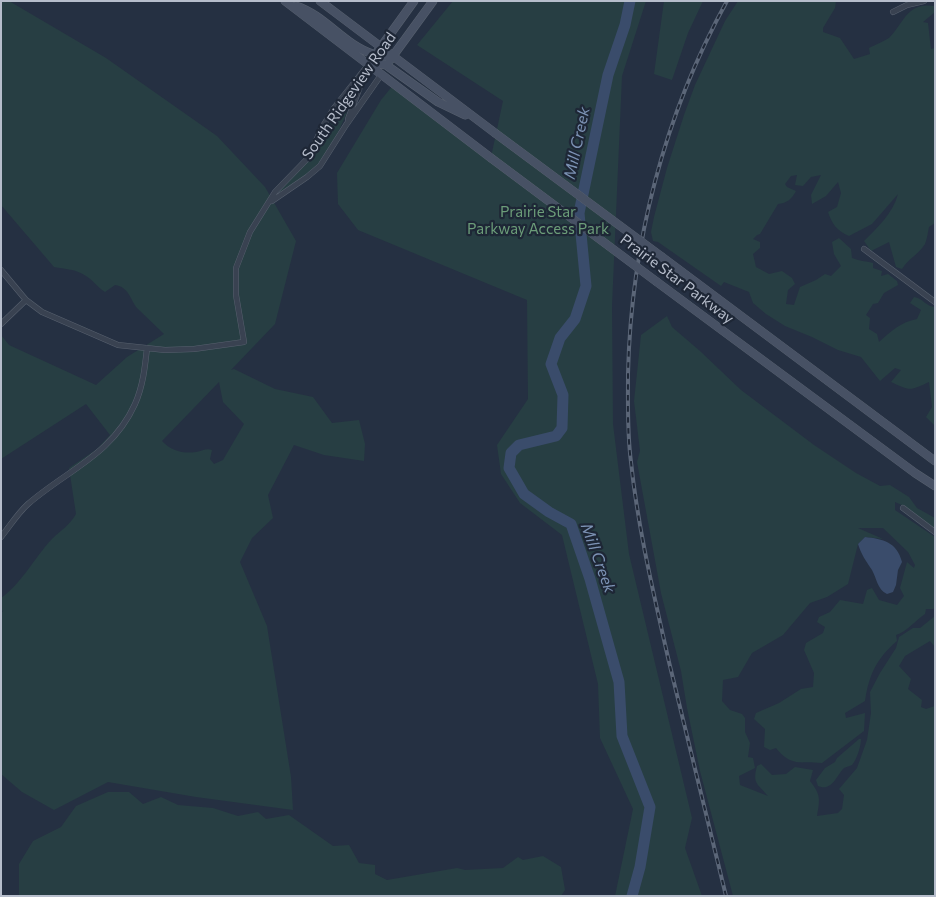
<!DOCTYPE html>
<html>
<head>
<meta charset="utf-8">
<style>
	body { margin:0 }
	#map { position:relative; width:936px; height:897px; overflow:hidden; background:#253042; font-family:Commissioner,sans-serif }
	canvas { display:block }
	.frame { position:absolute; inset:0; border:2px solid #b6bdcb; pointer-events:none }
</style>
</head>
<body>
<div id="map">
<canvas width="936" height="897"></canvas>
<div class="frame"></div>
</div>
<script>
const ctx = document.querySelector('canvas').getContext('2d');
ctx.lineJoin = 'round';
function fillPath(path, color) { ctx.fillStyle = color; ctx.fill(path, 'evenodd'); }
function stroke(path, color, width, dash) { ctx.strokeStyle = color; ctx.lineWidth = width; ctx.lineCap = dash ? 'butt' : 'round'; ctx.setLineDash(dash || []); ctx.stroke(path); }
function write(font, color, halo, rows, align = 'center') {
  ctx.font = font + ' Commissioner,sans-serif'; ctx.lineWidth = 4.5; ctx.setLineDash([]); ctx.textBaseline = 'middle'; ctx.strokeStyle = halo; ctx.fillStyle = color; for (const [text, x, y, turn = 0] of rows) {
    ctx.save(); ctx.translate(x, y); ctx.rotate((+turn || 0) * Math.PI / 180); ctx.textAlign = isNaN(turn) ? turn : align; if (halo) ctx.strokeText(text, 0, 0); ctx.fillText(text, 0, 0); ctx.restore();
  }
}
fillPath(new Path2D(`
	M 1,1 L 9,1 L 106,58 L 217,136 L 265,187 L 296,241 L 275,324 L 231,370 L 234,369 L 275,389 L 313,397 L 332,423 L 359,420 L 365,444 L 364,461 L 324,455 L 294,445 L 268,495 L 273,518 L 252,538 L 240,562 L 267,626 L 291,777 L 293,810 L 196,797 L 108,782 L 54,810 L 22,792 L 1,774 L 1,613 L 4,610 L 1,612 L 1,598 C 23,582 34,558 52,539 C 61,530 69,526 76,514 L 69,468 L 97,449 L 110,435 L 86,404 L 1,459 L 1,335 L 9,345 L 96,385 L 127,357 L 164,334 C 155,325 146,317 137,308 C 130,299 129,287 115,285 L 105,292 C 97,287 93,280 86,276 C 76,269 65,269 54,267 L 1,205 ZM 219,382 L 223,402 L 244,424 L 223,460 L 214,464 L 210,459 L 212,450 C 206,448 203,451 196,452 C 184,454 171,451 162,441 Z
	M 453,1 L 646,1 L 622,76 L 612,306 L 613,424 L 629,554 L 692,818 L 685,848 L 702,896 L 615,896 L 633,809 L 600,738 L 598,684 L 562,535 L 520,503 L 501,474 L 497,445 L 528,399 L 527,300 L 358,230 L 338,204 L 337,173 L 381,100 L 394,84 L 491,157 L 503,101 L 417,45 Z
	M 664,1 L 703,1 L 688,33 L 672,80 L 654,74 Z
	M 738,1 L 836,1 L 835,8 L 823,28 L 823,32 L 840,38 L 854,59 L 870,54 L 869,48 C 875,45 887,40 890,37 C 905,21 907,2 935,6 L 935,12 L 923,22 L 928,23 L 931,49 L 935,48 L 935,223 L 929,227 C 928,232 927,239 925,244 C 919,254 908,259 902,269 L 896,267 L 889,242 L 871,251 L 864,241 C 878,227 893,213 898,194 L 872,224 L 849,236 C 837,231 832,224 828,212 L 837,207 L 841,193 L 838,182 L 826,196 L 812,204 L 811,195 L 821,175 L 811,177 L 803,186 L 795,185 L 797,175 L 791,176 L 785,184 L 787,187 L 796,191 C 792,199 787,203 778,204 L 760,234 L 757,235 L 753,239 L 760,242 L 760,248 L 753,254 L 756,267 L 769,274 L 782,271 L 792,278 L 795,284 L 788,290 L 786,304 L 794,305 L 800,287 L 816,280 L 825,274 L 831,276 L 841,266 L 834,254 L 832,242 L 839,238 L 851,249 L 852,258 C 859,261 866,261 873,263 L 873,268 L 882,271 L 881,276 L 888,274 L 897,281 L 898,285 L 884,293 L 878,303 L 873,304 L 866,315 L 870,318 L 869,329 L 877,334 L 879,342 C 891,331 901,322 917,319 L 921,310 L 910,303 L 914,297 C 923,298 926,307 935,307 L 935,426 L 926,417 L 932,407 L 929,382 C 910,391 910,391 891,382 L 901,370 L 895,368 L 880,381 L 861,357 L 838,350 L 812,337 L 785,326 L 766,314 L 753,303 L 749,292 L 724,282 L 721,286 L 658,242 L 653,241 L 651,232 L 654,217 L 667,168 L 684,115 L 695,85 L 725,21 Z
	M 358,84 C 348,110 335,147 315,167 C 305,177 292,184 280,193 L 279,191 L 311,157 L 337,112 Z
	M 667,316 L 672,327 L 700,351 L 741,390 L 814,445 L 856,473 L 880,486 L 890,485 L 909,497 L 917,508 L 935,518 L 935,530 L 904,506 L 895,502 L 895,510 L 935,537 L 935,608 L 933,609 L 926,609 L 925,614 C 915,621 906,632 896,635 L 897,641 C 876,659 869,675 865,701 L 845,713 L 846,718 L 865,713 L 864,731 L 822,763 C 800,761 791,767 776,748 L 770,750 L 764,747 L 765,729 L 754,719 L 756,713 L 779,703 L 801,689 L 813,687 L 814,673 L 804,650 L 806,643 L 823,633 L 825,627 L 817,622 L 819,617 L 830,612 L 840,600 L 863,604 L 867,590 L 872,588 L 879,600 L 897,605 L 904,596 L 900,588 L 907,562 L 914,568 L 915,565 L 908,552 L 883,528 L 858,528 L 883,539 L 865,537 L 858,544 L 848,584 L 827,597 L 810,603 L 783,635 L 752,653 L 738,677 L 723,680 L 722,701 L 730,710 L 742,714 L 745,718 L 745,732 L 750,743 L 748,757 L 753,758 L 755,768 L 739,776 L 740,785 L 768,796 C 758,784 752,784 757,766 L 761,764 L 772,775 L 786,774 L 795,767 L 813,770 L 810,781 C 821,795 820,799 817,816 L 838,813 L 842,809 L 844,795 L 839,789 L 857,768 L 867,740 L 871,713 L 870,692 L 880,673 L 896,648 L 899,637 L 913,628 L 920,628 L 935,616 L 935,647 L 930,641 L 905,656 L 899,666 L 911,679 L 908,689 L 922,700 L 921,707 L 926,709 L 935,706 L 935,896 L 733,896 L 700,771 L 687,708 L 681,671 L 661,593 L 637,462 L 640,451 L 634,401 L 641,335 Z
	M 859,739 L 861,739 C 861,746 857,759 852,765 C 850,766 846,767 844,768 C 836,776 832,792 818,786 L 816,780 L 825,768 L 835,762 L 837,758 Z
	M 108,792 L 129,792 L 143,804 L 161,797 L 178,805 L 213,808 L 238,816 L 258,812 L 266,819 L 289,815 L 333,846 L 349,845 L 359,863 L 375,865 L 375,874 L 387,880 L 457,868 L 465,870 L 503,868 L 518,857 L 523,860 L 543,856 L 561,867 L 565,890 L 561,896 L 19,896 L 19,864 L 33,841 L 61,827 L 76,806 Z`), '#273e43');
fillPath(new Path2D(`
	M 865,537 C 883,539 897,542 902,562 L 898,570 L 896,585 L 893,592 L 887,594 C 877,589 877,579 872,570 C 866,561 861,554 858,544 Z`), '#3a4c6b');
stroke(new Path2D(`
	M 630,1 L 625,25 L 608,75 L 579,213 L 586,286 L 575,319 L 560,338 L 551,364 L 563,395 L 562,428 L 556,436 L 519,445 L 511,453 L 509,468 L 524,494 L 549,512 L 571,524 L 590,579 L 619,682 L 622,736 L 650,807 L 640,867 L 632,896`), '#3a4c6b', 11);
const street = new Path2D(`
	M 893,12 L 907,5 L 924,1
	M 348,119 L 367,68
	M 272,201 L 307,177 L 320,166 L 346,125 L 381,75
	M 864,249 L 935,302
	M 1,270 L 26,300 L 42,312 L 118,345 L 165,350 L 194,349 L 244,342 L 236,295 L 236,268 L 250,232 L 275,192 L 307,159 L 323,126 L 334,108 L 368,65
	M 1,324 L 26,300
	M 903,508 L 935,532
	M 1,537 C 10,526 17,514 28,504 C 67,470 112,455 135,404 C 143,386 145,367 147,348`);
const secondary = new Path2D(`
	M 285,1 L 491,158
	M 320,1 L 495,133
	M 296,6 C 325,15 344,45 373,54 C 379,56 386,56 392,57
	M 378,51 L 414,1
	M 390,60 L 433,1
	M 368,65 L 377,63 L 386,65 L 438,102 L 465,115
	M 662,257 L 935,461
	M 657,282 L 915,473 L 935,486`);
stroke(street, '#57606e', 6);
stroke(secondary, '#57606e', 9);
stroke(street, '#394251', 5);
stroke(secondary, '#475164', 8);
const rail = new Path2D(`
	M 726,896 C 707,818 688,740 669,662 C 654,595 638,529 631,462 C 627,432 628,403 628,374 C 631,244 664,115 727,1`);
stroke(rail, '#5b6678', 4);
stroke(rail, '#1e2736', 2, [5.5]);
const secondaryBridge = new Path2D(`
	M 495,133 L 662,257
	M 491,158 L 657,282`);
stroke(secondaryBridge, '#57606e', 9, []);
stroke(secondaryBridge, '#475164', 8);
write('15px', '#b6bdcb', '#1e2736', [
	["South Ridgeview Road",349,96,-55],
	["Prairie Star Parkway",677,279,37]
]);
write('15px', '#6c9d79', '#1e2736', [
	["Prairie Star",538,212],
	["Parkway Access Park",538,229]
]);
write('italic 16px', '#7c92b4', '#1e2736', [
	["Mill Creek",577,143,-78],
	["Mill Creek",598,558,70]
]);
</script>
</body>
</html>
